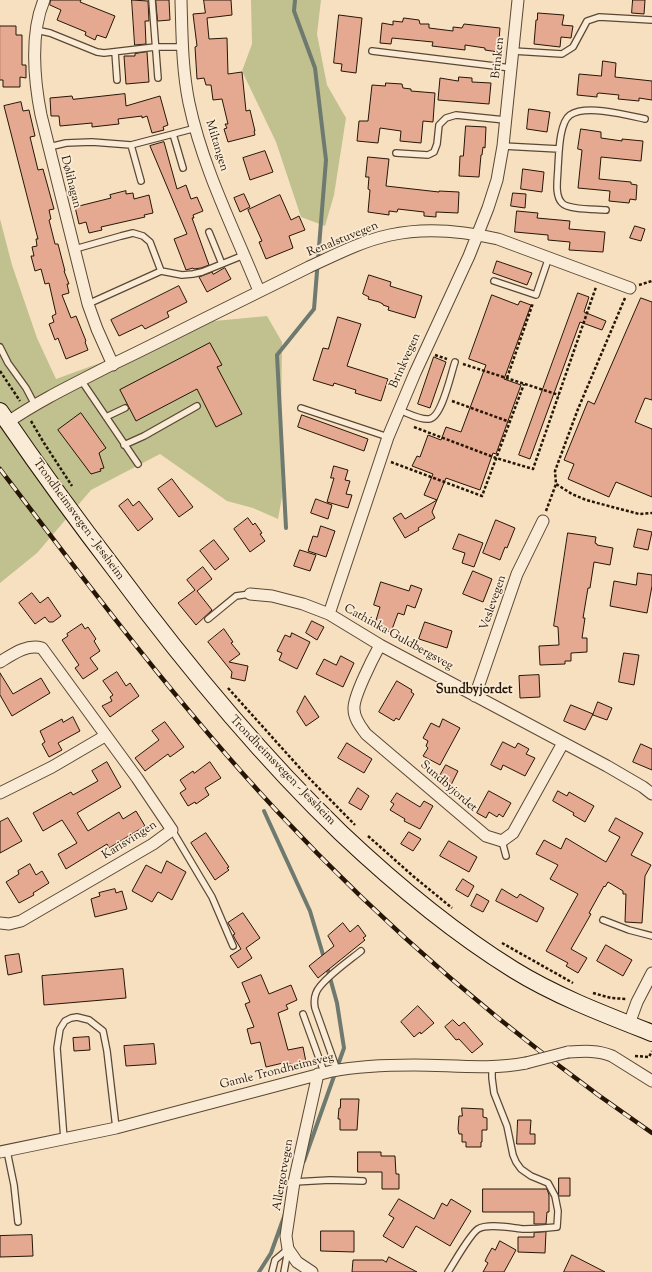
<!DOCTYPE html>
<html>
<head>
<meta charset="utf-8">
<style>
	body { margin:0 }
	canvas { display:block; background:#f7e0c0 }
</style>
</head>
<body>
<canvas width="652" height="1272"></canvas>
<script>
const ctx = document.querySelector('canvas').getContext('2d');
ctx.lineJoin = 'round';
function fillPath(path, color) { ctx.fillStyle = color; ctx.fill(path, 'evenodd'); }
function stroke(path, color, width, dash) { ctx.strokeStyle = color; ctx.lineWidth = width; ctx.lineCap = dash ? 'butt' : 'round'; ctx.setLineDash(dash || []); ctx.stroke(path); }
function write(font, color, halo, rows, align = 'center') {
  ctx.font = font + ' "Sorts Mill Goudy",serif'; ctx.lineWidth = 3.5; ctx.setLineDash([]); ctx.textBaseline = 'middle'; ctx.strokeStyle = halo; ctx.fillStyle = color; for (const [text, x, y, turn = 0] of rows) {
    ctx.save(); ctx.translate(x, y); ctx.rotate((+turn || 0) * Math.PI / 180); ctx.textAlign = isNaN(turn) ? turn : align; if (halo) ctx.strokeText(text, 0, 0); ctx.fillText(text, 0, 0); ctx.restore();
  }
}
fillPath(new Path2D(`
	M 251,0 L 321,0 L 317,34 L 327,85 L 346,118 L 334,195 L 325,226 L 301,217 L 276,142 L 242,71 L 252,44 Z
	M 0,219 L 12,265 L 37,338 L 56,379 L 130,352 L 204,322 L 267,316 L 282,342 L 281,420 L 282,497 L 278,519 L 253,508 L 227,501 L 160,454 L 91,490 L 37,553 L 0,583 Z`), '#c1c18f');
stroke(new Path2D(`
	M 286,528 L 277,355 L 314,309 L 326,160 L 315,68 L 294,11 L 295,0
	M 264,811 L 310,911 L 324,958
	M 304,1161 L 344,1048 L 337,1003 L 327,967
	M 259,1272 L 271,1253 L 285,1214`), '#6e7a70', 4);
const building = new Path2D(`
	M 51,0 L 81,0 L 80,2 L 115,16 L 106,38 L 97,35 L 95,40 L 85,35 L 86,32 L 57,20 L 61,10 L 50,5 Z
	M 132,0 L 148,1 L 149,21 L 145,21 L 146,44 L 135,45 Z
	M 156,0 L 169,0 L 170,20 L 158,21 Z
	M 204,0 L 231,0 L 232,15 L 207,18 L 209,39 L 227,38 L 228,74 L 242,72 L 246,111 L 250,110 L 255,131 L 254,131 L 255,135 L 228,142 L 224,129 L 227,128 L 225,124 L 228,124 L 222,99 L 213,100 L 211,85 L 206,85 L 204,78 L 197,79 L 195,47 L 197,46 L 193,14 L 205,13 Z
	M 633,0 L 645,0 L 644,14 L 632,13 Z
	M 538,13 L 564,15 L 562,25 L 573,26 L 571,38 L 561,37 L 560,47 L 534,44 L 536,20 L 537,20 Z
	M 339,15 L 362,18 L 356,73 L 341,71 L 342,64 L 334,63 Z
	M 404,18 L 419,20 L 420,24 L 429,24 L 429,28 L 453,31 L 453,27 L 462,28 L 464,24 L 500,28 L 498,52 L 485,50 L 485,48 L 465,45 L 465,50 L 432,46 L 433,42 L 392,38 L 391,44 L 380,43 L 382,23 L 393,25 L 393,21 L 402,22 Z
	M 0,26 L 16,26 L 16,35 L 22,35 L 22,65 L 26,65 L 26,78 L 20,77 L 20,87 L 3,87 L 3,80 L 0,80 Z
	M 147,52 L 149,82 L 126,84 L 124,56 L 135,56 L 135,54 Z
	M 603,61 L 616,63 L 615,77 L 652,81 L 652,100 L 639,98 L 639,101 L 618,99 L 619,95 L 599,93 L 597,94 L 597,97 L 577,95 L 579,74 L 601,76 Z
	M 459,77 L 472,78 L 472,82 L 491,83 L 489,104 L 438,100 L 440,78 L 458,81 Z
	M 386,83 L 402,84 L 403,88 L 411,89 L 411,91 L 435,93 L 433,122 L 423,121 L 421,143 L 400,141 L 401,131 L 380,128 L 378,143 L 357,141 L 359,121 L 368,121 L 372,85 L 385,86 Z
	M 125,94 L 126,106 L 160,96 L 168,125 L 163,127 L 164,130 L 152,133 L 147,116 L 142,118 L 142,116 L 118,119 L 119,124 L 92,127 L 92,123 L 60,126 L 59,116 L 51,116 L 50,98 L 72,96 L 73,99 Z
	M 21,102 L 23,111 L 29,110 L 35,136 L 30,137 L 38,170 L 43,169 L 54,209 L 49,210 L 51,219 L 49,220 L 55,244 L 58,244 L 65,271 L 64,271 L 69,284 L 67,284 L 69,293 L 62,295 L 71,318 L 76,316 L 86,341 L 85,342 L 88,350 L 66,359 L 58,338 L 55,340 L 49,324 L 54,322 L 52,316 L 56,314 L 49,283 L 45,284 L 41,269 L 35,271 L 31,256 L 34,256 L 32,247 L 37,246 L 36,239 L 38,239 L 4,106 Z
	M 529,109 L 550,112 L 547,132 L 527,129 Z
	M 466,126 L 486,127 L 485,148 L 483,147 L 482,155 L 481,155 L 479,177 L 459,176 L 460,156 L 463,156 Z
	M 581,129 L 601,132 L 601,138 L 622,141 L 622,139 L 643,141 L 641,161 L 601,157 L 599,179 L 631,182 L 631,184 L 637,185 L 636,200 L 630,199 L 629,203 L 609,201 L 610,191 L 578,188 L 582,150 L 578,149 Z
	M 164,142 L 177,189 L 186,185 L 191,199 L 197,197 L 203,211 L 193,215 L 194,218 L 192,218 L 209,265 L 201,268 L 194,269 L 193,268 L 186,270 L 174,239 L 187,234 L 150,146 Z
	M 265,151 L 273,172 L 250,180 L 243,158 Z
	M 368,157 L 389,159 L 386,186 L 439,192 L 439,191 L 459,192 L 458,213 L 436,212 L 436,217 L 424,216 L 424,212 L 398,209 L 397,212 L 389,211 L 389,215 L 368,212 L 370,190 L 368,189 L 369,177 L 366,177 Z
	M 523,169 L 544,172 L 542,192 L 521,189 Z
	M 126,191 L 126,194 L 133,193 L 134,199 L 149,195 L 153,213 L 144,215 L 145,217 L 101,227 L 102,230 L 89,233 L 86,222 L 79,224 L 75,207 L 111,198 L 110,195 Z
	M 513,193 L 526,194 L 525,208 L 511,206 Z
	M 244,194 L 250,207 L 240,212 L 234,198 Z
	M 280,195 L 291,220 L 299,216 L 305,230 L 289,236 L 293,248 L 266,259 L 259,242 L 262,241 L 248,210 Z
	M 517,211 L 538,213 L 537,218 L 570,221 L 569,229 L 605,232 L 603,252 L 569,250 L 570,242 L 548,240 L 548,235 L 515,232 Z
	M 635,226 L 645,229 L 641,241 L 630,238 Z
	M 497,261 L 532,273 L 527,285 L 493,273 Z
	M 225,268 L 231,279 L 207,292 L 199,277 L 212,272 L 213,274 Z
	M 369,275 L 391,282 L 390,286 L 422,296 L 415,318 L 388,310 L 389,307 L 383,305 L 383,304 L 379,302 L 368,299 L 369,297 L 363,294 Z
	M 179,286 L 187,302 L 167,312 L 169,317 L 145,329 L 142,325 L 119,336 L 111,320 Z
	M 578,293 L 589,297 L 584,312 L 606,321 L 602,330 L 580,322 L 530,459 L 519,455 Z
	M 492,295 L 518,305 L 520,301 L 531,305 L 504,379 L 521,385 L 496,454 L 493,453 L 480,490 L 446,478 L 432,512 L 435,518 L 418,528 L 419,530 L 405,538 L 393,518 L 401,513 L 405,519 L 437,500 L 424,495 L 433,474 L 412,466 L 417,456 L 420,457 L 428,435 L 441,440 L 446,427 L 461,432 L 486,365 L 469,359 Z
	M 641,298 L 652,302 L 652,400 L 645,398 L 635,422 L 652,429 L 652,497 L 616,482 L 609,497 L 568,479 L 574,464 L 564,460 L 588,401 L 594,404 Z
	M 338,317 L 361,324 L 347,366 L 388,379 L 381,401 L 355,393 L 356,390 L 334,383 L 333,386 L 313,380 L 323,348 L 328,349 Z
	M 210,343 L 222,365 L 217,367 L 242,414 L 216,427 L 197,389 L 136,421 L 120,390 Z
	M 434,357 L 446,362 L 430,408 L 418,404 Z
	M 81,413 L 106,448 L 99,453 L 104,468 L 100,469 L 101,471 L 91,474 L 58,430 Z
	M 302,415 L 368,439 L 364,451 L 298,427 Z
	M 334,466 L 348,470 L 345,480 L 350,481 L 346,494 L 352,495 L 348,508 L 327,502 L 334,478 L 331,478 Z
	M 172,479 L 193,507 L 179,517 L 158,489 Z
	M 128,499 L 133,506 L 139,501 L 153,519 L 138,531 L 119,506 Z
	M 316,499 L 332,505 L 328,519 L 311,513 Z
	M 248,518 L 253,525 L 255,523 L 262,533 L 260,534 L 265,541 L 250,552 L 234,529 Z
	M 496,520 L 515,528 L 507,548 L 505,547 L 500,560 L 483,553 Z
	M 321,526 L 335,531 L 326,557 L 308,551 L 313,536 L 317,537 Z
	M 638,529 L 652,532 L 648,550 L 634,547 Z
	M 568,533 L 596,537 L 595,543 L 597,544 L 597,545 L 613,548 L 610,565 L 594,562 L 590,588 L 588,588 L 583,618 L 585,618 L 582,638 L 587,638 L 587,652 L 571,653 L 571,661 L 565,661 L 565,664 L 540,665 L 539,646 L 559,645 L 558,627 L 554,626 Z
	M 459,534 L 483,543 L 474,567 L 462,563 L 465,553 L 453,549 Z
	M 214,540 L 229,559 L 215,570 L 200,551 Z
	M 300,550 L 316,555 L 310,571 L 294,566 Z
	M 203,567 L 212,579 L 197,591 L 212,610 L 196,625 L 178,603 L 195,590 L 187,580 Z
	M 473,571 L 492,579 L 483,602 L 463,594 Z
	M 638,573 L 652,575 L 652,586 L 647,613 L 610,606 L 614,581 L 636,585 Z
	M 381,582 L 409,591 L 411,585 L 422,589 L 415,608 L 407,605 L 404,615 L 398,613 L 391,632 L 374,627 L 380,607 L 374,605 Z
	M 32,593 L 40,603 L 48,597 L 61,616 L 53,622 L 49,622 L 45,617 L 35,624 L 19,603 Z
	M 312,621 L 324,627 L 317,640 L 306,633 Z
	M 425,622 L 452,631 L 447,648 L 419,639 Z
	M 82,624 L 85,629 L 88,627 L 96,639 L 94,641 L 100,651 L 90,658 L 98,669 L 83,679 L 75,668 L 79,665 L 62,640 L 68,636 L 67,634 Z
	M 224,629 L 233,642 L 231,643 L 240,654 L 229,662 L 248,666 L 245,681 L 231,678 L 232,672 L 208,642 Z
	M 292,633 L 310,642 L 297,669 L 279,660 L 282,653 L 277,651 L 285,635 L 290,637 Z
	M 624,653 L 639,655 L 634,685 L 619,682 Z
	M 341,656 L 354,663 L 343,687 L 316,674 L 324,659 L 336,665 Z
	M 117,672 L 126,686 L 130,683 L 139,696 L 110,717 L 102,706 L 112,701 L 110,697 L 113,695 L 103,681 Z
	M 0,673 L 13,694 L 41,678 L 50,693 L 12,716 L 0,695 Z
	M 539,675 L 540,697 L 520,698 L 519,676 Z
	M 397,681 L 412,690 L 411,692 L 414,694 L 399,720 L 396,718 L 394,721 L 379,712 Z
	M 305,696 L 319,717 L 306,726 L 297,712 Z
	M 598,702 L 612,708 L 607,720 L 593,715 Z
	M 571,705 L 593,714 L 585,730 L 564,721 Z
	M 73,717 L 80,731 L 58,743 L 62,750 L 49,757 L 42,744 L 45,742 L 40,731 L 62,719 L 63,722 Z
	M 443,719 L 460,728 L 440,765 L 423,756 L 428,748 L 426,746 L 428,741 L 423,738 L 431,723 L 439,727 Z
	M 165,722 L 184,747 L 170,757 L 168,754 L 145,771 L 135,758 L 159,740 L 152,731 Z
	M 503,742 L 515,748 L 518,743 L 529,749 L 526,754 L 535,758 L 525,776 L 503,765 L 501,770 L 491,765 Z
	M 347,743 L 372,759 L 364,773 L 338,758 Z
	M 641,744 L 652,749 L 652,770 L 633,762 Z
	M 107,762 L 121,787 L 77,813 L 88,831 L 119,812 L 123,819 L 136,811 L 145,826 L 109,848 L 107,844 L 66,869 L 58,854 L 77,843 L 62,820 L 43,831 L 33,813 L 71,792 L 73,795 L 98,781 L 92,771 Z
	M 210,762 L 221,778 L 205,788 L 209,795 L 196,804 L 195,802 L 188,806 L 180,793 L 186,789 L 180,780 L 193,771 L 194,773 Z
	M 446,765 L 458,771 L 450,787 L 437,781 Z
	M 358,788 L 369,796 L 361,810 L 349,803 Z
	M 489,791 L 511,803 L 503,817 L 499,814 L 497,817 L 489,812 L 486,818 L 477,813 Z
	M 558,791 L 567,796 L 569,792 L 594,806 L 585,822 L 573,815 L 574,813 L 553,801 Z
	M 397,793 L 420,807 L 424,801 L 433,806 L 420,829 L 404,821 L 405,819 L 390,810 L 394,804 L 391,802 Z
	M 8,818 L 22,841 L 0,853 L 0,822 Z
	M 616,818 L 643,833 L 631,855 L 651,865 L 645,876 L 642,923 L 625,922 L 626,894 L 623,894 L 623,891 L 608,882 L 605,887 L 604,886 L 589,913 L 591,914 L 571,949 L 587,958 L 578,973 L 566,966 L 568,963 L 546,951 L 578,894 L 550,879 L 558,865 L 536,854 L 544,840 L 561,849 L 566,838 L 606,862 L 620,837 L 609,831 Z
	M 409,832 L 421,839 L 413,851 L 401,844 Z
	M 206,833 L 229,867 L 227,868 L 229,870 L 215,880 L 191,843 Z
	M 449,841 L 477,857 L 469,872 L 440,856 Z
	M 167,861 L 186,872 L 172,900 L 158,892 L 152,902 L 132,891 L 146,865 L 161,873 Z
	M 30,864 L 36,875 L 42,871 L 49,883 L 33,893 L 34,895 L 19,903 L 6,882 L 19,874 L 18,871 Z
	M 463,879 L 474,886 L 468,897 L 456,890 Z
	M 115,889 L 116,893 L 122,891 L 127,909 L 95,917 L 91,899 L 100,896 L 99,893 Z
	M 502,889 L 517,898 L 520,894 L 544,908 L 537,922 L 496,901 Z
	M 477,894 L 489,901 L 483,912 L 471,906 Z
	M 243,913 L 260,938 L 246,948 L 252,958 L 238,968 L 230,956 L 241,949 L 235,939 L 233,935 L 235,934 L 228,923 Z
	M 343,923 L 350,932 L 358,925 L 366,936 L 363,938 L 365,940 L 318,978 L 309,966 L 334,946 L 328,936 Z
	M 606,945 L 632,960 L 623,976 L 597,961 Z
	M 19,954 L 22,972 L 8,975 L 5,956 Z
	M 123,969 L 126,998 L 44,1005 L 42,976 Z
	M 261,975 L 269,994 L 291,985 L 297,1000 L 286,1005 L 288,1009 L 278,1013 L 288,1050 L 303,1047 L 306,1062 L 291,1066 L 290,1063 L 284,1065 L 283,1063 L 266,1067 L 260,1042 L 251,1044 L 247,1029 L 254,1027 L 245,1004 L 250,1002 L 242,983 Z
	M 418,1006 L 434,1023 L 421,1034 L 420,1032 L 414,1037 L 401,1022 Z
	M 453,1020 L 459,1026 L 464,1022 L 483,1044 L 472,1053 L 459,1039 L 456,1040 L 445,1027 Z
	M 89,1037 L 90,1050 L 74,1051 L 73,1038 Z
	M 154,1044 L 156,1064 L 126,1066 L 124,1046 Z
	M 341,1099 L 359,1099 L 357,1130 L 340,1130 L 340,1119 L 338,1119 L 339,1108 L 340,1108 Z
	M 462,1108 L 483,1109 L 483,1117 L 487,1118 L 487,1130 L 482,1130 L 482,1142 L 481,1142 L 481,1147 L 466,1147 L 466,1142 L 462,1142 L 462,1134 L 459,1134 L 458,1129 L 459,1116 L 462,1116 Z
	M 518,1120 L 531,1120 L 530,1134 L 535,1134 L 535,1144 L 517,1144 Z
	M 358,1152 L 381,1152 L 381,1156 L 395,1156 L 396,1174 L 399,1174 L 399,1189 L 382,1189 L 382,1172 L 358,1172 Z
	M 559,1178 L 570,1178 L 570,1196 L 559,1196 Z
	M 483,1189 L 547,1189 L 549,1195 L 549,1212 L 547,1212 L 546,1224 L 534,1224 L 534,1212 L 483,1212 Z
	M 399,1199 L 434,1219 L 442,1203 L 447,1206 L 451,1199 L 471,1211 L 450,1246 L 416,1226 L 403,1248 L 383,1236 L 394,1218 L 389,1215 Z
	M 321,1231 L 354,1231 L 354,1252 L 321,1251 Z
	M 546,1232 L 545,1253 L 518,1252 L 518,1237 L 534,1237 L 534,1233 Z
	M 32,1235 L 33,1256 L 0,1257 L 0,1236 Z
	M 500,1241 L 516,1250 L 504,1272 L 483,1272 L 488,1263 L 485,1261 L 488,1255 L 492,1248 L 495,1250 Z
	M 572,1255 L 605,1272 L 564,1272 Z
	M 389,1257 L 417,1272 L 352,1272 L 353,1260 L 383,1260 L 386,1262 Z`);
fillPath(building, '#e5a890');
stroke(building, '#261606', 1);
const service = new Path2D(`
	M 152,0 L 158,78
	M 36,30 L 50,33 L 97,52 L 104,53 L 155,47 L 182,47
	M 372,51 L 511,68
	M 513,51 L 562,54 L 573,47 L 587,21 L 599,17 L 652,20
	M 115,52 L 117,80
	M 173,134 L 183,168
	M 131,145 L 141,181
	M 503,146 L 559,149
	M 49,147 L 66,143 L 92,142 L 131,145 L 196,128
	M 396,153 L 428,155 L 434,152 L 437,144 L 439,125 L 446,118 L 456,115 L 505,120
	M 606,210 C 596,209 568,210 562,203 C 554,195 558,177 558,167 C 559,154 559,123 570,115 C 586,104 627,115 645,119
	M 209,232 L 222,264
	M 75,249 L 121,236 L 133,233 L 143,236 L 150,242 L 161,271
	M 494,281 L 536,295 L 549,257
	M 88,304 L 161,271 L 182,275 L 193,274 L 202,272 L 244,255
	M 0,347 L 8,363 L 26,388 L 35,405
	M 81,380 L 138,464
	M 301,408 L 388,437
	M 399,410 C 408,413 419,420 429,419 C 442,418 451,373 455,362
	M 106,417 L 125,408
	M 124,445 L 144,436 L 197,406
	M 208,619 L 236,596 L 250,594
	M 172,830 L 212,897 L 233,946
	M 502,841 L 506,856
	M 603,920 L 629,930 L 652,936
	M 303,1014 L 324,1072
	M 337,1070 L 315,1008 C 314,1003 314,998 316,993 C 320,981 350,960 361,951
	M 64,1139 L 57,1048 L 60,1029 L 65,1021 L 71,1018 L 77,1017 L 89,1020 L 103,1031 L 107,1051 L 116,1128
	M 7,1151 L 14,1185 L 18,1222
	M 294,1182 L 330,1180 L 363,1181
	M 272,1272 L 275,1260 L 288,1249
	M 284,1272 L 288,1250
	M 448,1272 C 454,1263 470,1234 478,1229 C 488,1223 512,1228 524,1229 C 535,1229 546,1228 557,1227 L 558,1211 L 555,1196 L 548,1183 L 531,1176 L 521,1169 L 516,1162 L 513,1155 L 507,1126 L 494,1093 L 492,1078 L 492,1067`);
const minor = new Path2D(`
	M 44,0 C 30,33 34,80 41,115 L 88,304 L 97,329 L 113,365
	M 181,0 C 182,34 182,69 189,103 C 203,169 234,229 259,291
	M 8,422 C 40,400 76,383 111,365 C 143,350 174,334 206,318 C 240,301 275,284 309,267 C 335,255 362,241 390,235 C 426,227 464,231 498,239 L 630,288
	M 250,594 L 272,596 L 303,604 L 329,614 L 380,645 L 607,766 L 643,787 L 652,794
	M 329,614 L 388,437 L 415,373 L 469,256 L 488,208 L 497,180 L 503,146 L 518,0
	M 380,645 C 373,658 353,697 354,709 C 354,719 361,727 366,734 L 486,836 L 502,841 L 513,833 L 563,743
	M 0,662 C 13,654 26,644 42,648 L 137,778 L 172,830 L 153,844 L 21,921 L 9,924 L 0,923
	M 475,696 L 517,574 L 543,521
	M 0,793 L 52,767 L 105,736
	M 629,1024 L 637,1002 L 652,973
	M 568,1052 C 584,1051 598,1050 612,1056 L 652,1081
	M 0,1152 L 116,1128 L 332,1071 C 359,1066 387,1065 414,1065 C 451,1065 489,1070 526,1063
	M 312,1272 L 297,1262 L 288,1249 L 286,1236 L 294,1182 L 318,1074`);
const secondary = new Path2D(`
	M 0,411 C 37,465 76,519 116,571 C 185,664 258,753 341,833 C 395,884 451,931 514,970 C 556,996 606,1015 652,1033`);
stroke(service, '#5a4834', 8);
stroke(minor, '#5a4834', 13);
stroke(secondary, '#261606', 18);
stroke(new Path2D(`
	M 639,285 L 652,281
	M 625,298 L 578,409 L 555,471 L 556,484 L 572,494 L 586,500 L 639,514 L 652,513
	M 435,355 L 447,359
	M 463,364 L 559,395
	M 0,371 L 20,401
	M 507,378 L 533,303
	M 452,401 L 510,422
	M 31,421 L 44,443 L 72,486
	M 414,427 L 496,458 L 533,469 L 596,287
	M 391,462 L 482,496 L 524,384
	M 546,511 L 556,484
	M 228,688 L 307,776 L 355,825
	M 368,836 L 413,876 L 452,908
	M 502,943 L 573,983
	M 593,993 L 611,998 L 626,999
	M 635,1056 L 649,1057 L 652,1051`), '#261606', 2.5, [3, 2]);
stroke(service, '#faebd6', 5.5);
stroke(minor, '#faebd6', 11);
stroke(secondary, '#faebd6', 16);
const rail = new Path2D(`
	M 0,469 C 88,585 176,702 275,809 C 388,931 515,1039 652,1133`);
stroke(rail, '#261606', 4.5);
stroke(rail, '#faebd6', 3, [9]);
const minorBridge = new Path2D(`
	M 526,1063 L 568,1052`);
stroke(minorBridge, '#5a4834', 13, []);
stroke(minorBridge, '#faebd6', 11);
write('12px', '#261606', '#faebd6', [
	["Brinken",499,58,-84],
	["Miltangen",216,146,73],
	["Dølihagan",70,182,76],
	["Renalstuvegen",343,240,-22],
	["Brinkvegen",406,361,-66],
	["Trondheimsvegen - Jessheim",78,520,54],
	["Veslevegen",494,603,-71],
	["Cathinka Guldbergsveg",398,638,29],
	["Trondheimsvegen - Jessheim",282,771,46],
	["Sundbyjordet",448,787,41],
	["Karisvingen",130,841,-32],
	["Gamle Trondheimsveg",277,1072,-14],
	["Allergotvegen",284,1175,-80]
]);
write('bold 13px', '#261606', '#faebd6', [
	["Sundbyjordet",474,691]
]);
</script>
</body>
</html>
